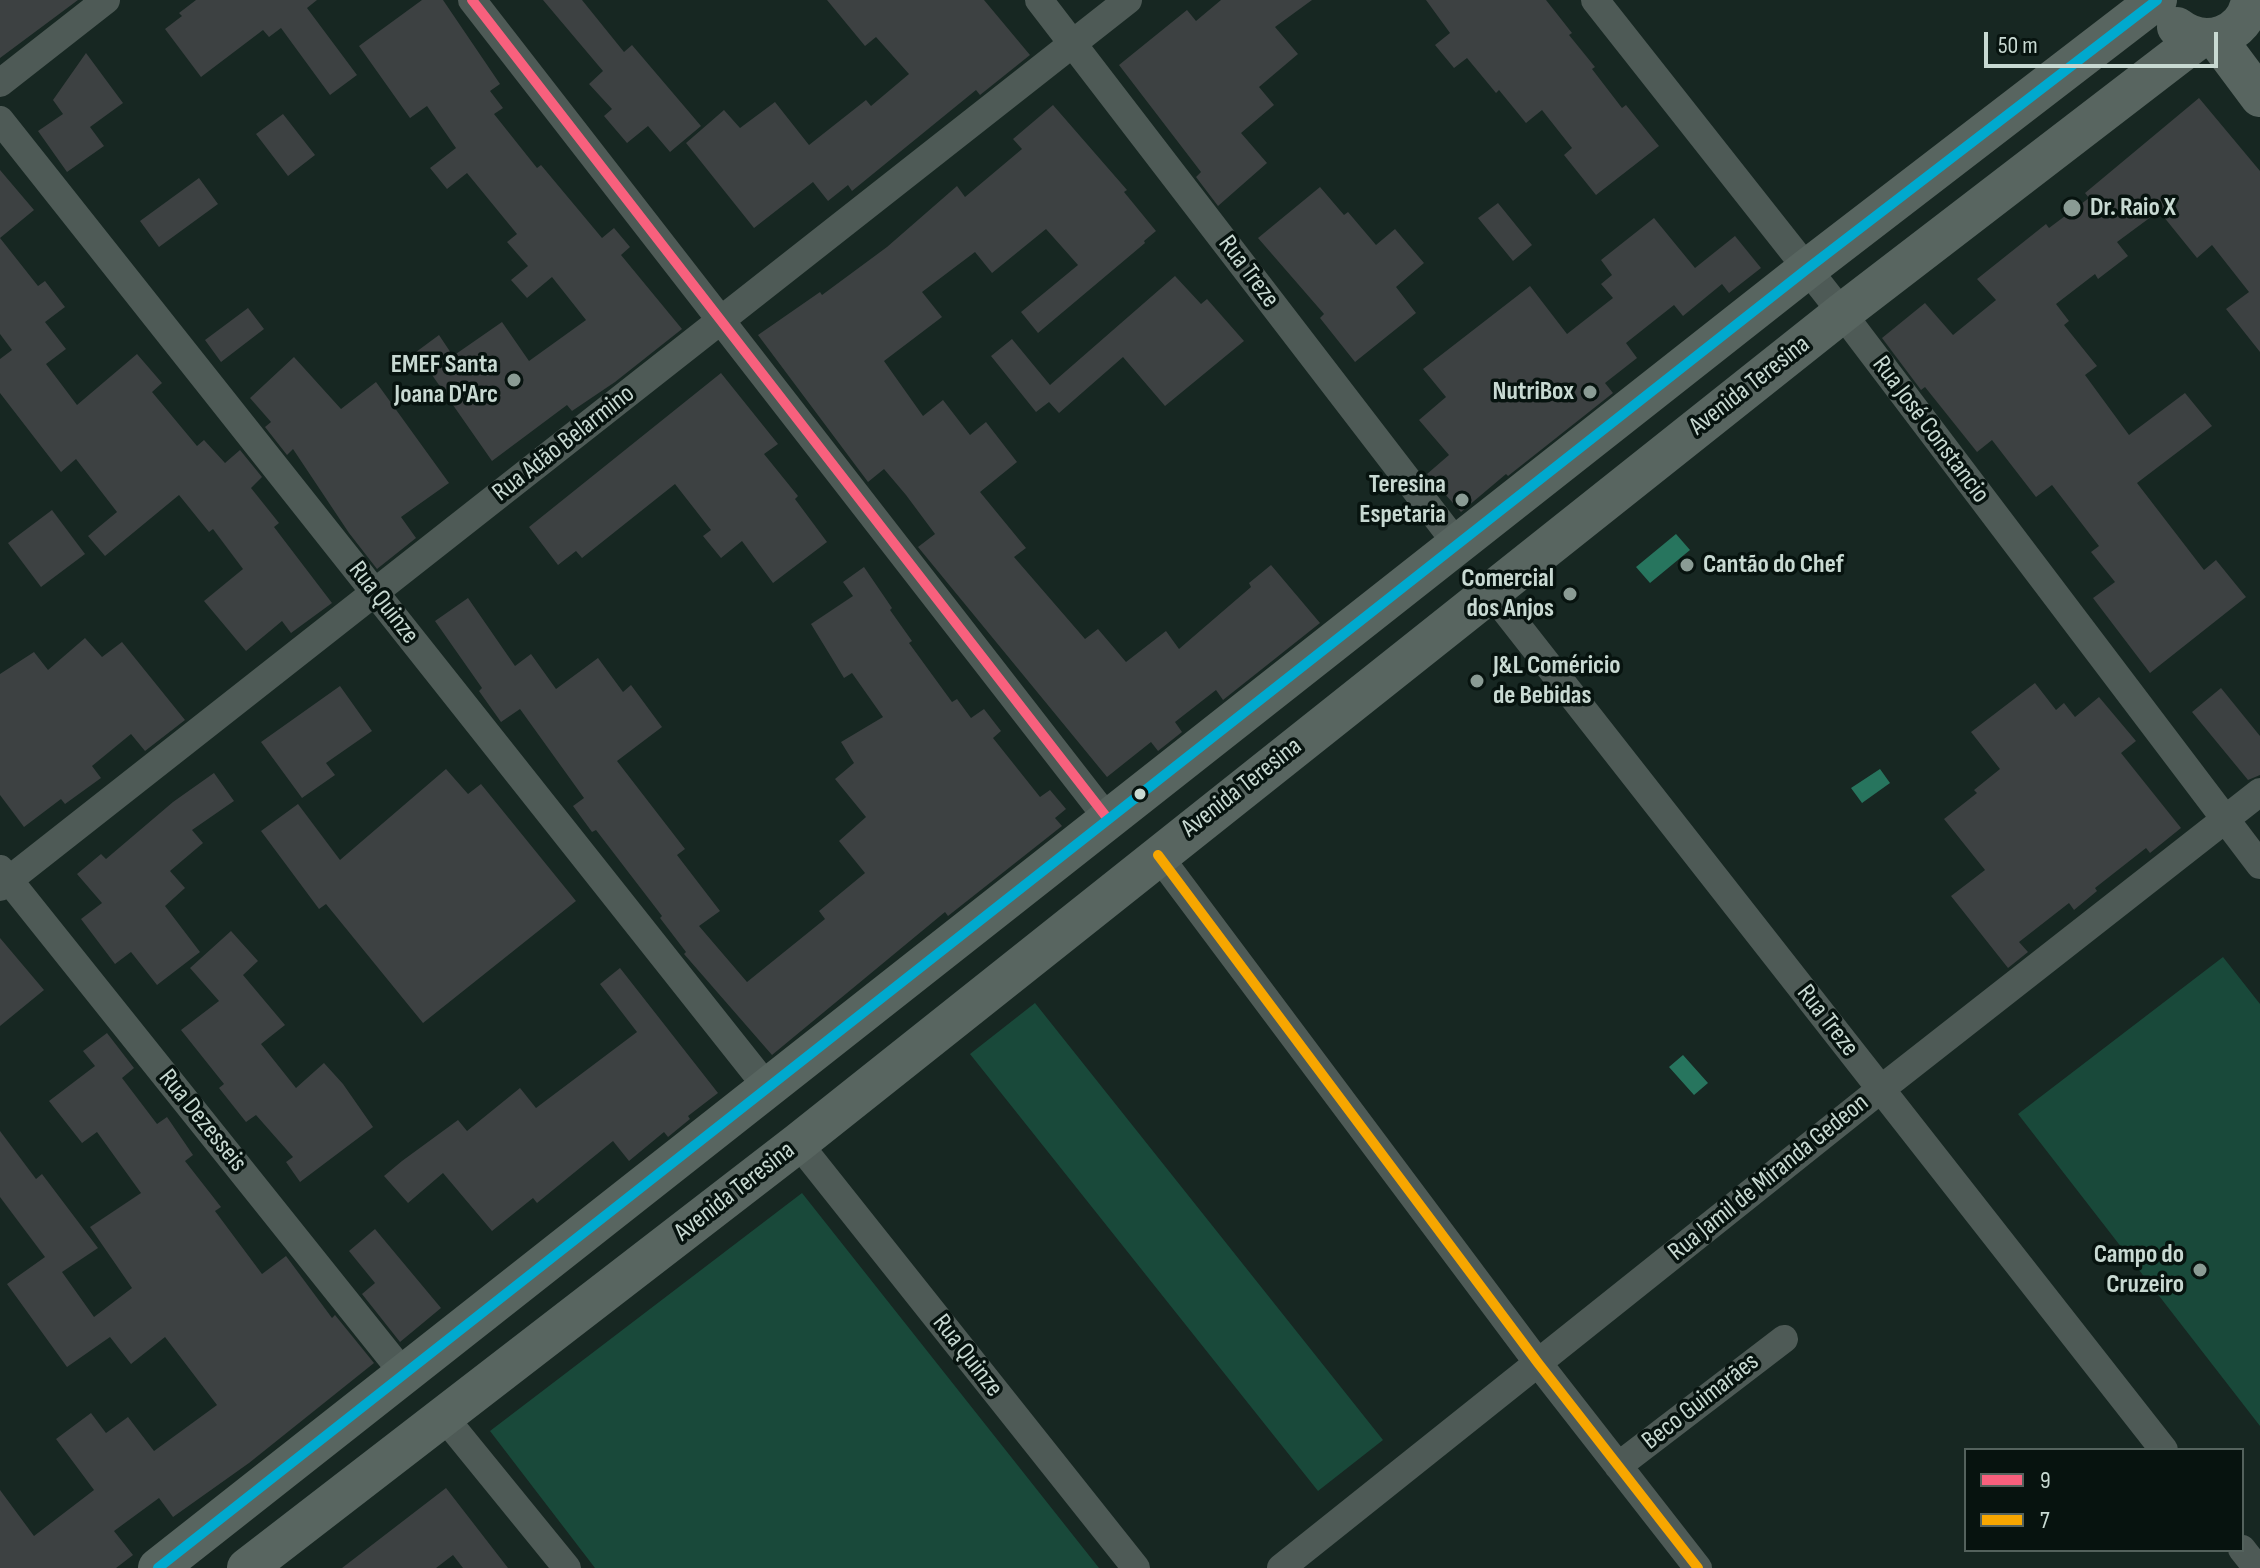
<!DOCTYPE html>
<html>
<head>
<meta charset="utf-8">
<style>
	body { margin:0 }
	#map { position:relative; width:2260px; height:1568px; overflow:hidden; background:#172722; font-family:"Sofia Sans Condensed",sans-serif }
	canvas { display:block }
	.legend { position:absolute; left:1964px; top:1448px; width:280px; height:104px; box-sizing:border-box; background:#07130f; border:2px solid #54625d; margin:0; padding:10px 14px; list-style:none; font-size:24px; color:#c8d9d2 }
	.legend li { display:flex; align-items:center; gap:16px; height:40px }
	.legend b { width:40px; border:2px solid #54625d }
	.scale { position:absolute; left:1984px; top:32px; width:234px; height:36px; box-sizing:border-box; border:4px solid #c8d9d2; border-top:0; padding-left:10px; font-size:24px; line-height:28px; white-space:nowrap; color:#c8d9d2; -webkit-text-stroke:6px #07130f; paint-order:stroke }
</style>
</head>
<body>
<div id="map">
<canvas width="2260" height="1568"></canvas>
<ul class="legend">
<li><b style="height:10px;background:#f8607d"></b>9</li>
<li><b style="height:10px;background:#f7a600"></b>7</li>
</ul>
<div class="scale">50 m</div>
</div>
<script>
const ctx = document.querySelector('canvas').getContext('2d');
ctx.lineJoin = 'round';
function fillPath(path, color) { ctx.fillStyle = color; ctx.fill(path, 'evenodd'); }
function stroke(path, color, width, dash) { ctx.strokeStyle = color; ctx.lineWidth = width; ctx.lineCap = dash ? 'butt' : 'round'; ctx.setLineDash(dash || []); ctx.stroke(path); }
function write(font, color, halo, rows, align = 'center') {
  ctx.font = font + ' "Sofia Sans Condensed",sans-serif'; ctx.lineWidth = 7; ctx.setLineDash([]); ctx.textBaseline = 'middle'; ctx.strokeStyle = halo; ctx.fillStyle = color; for (const [text, x, y, turn = 0] of rows) {
    ctx.save(); ctx.translate(x, y); ctx.rotate((+turn || 0) * Math.PI / 180); ctx.textAlign = isNaN(turn) ? turn : align; if (halo) ctx.strokeText(text, 0, 0); ctx.fillText(text, 0, 0); ctx.restore();
  }
}
fillPath(new Path2D(`
	M 2223,957 L 2260,1004 L 2260,1426 L 2018,1114 Z
	M 1035,1003 L 1383,1440 L 1318,1491 L 970,1054 Z
	M 802,1193 L 1099,1568 L 595,1568 L 490,1431 Z`), '#19493a');
fillPath(new Path2D(`
	M 1676,534 L 1690,550 L 1650,583 L 1636,567 Z
	M 1880,769 L 1890,783 L 1862,803 L 1851,788 Z
	M 1683,1055 L 1708,1083 L 1694,1095 L 1669,1067 Z`), '#27755e');
fillPath(new Path2D(`
	M 0,0 L 78,0 L 0,58 Z
	M 196,0 L 317,0 L 307,8 L 357,75 L 330,95 L 281,28 L 269,37 L 263,30 L 201,77 L 165,29 L 182,16 L 179,13 Z
	M 422,0 L 443,0 L 500,84 L 490,91 L 503,108 L 494,114 L 537,168 L 541,165 L 602,238 L 614,228 L 630,247 L 621,255 L 682,329 L 615,382 L 572,411 L 567,405 L 492,461 L 416,352 L 439,335 L 453,356 L 502,322 L 529,361 L 586,320 L 552,277 L 527,298 L 511,280 L 528,266 L 507,242 L 517,234 L 467,173 L 447,189 L 430,168 L 456,148 L 427,106 L 410,118 L 359,46 Z
	M 543,0 L 582,0 L 624,52 L 632,45 L 701,126 L 670,152 L 648,126 L 627,143 L 604,116 L 612,109 L 589,84 L 603,71 Z
	M 827,0 L 984,0 L 1030,55 L 980,95 L 976,90 L 852,191 L 848,185 L 828,201 L 813,182 L 754,228 L 686,143 L 724,110 L 740,128 L 775,102 L 809,145 L 866,100 L 871,106 L 909,74 L 876,37 L 865,46 Z
	M 1221,0 L 1312,0 L 1275,27 L 1298,54 L 1259,87 L 1274,105 L 1241,133 L 1267,163 L 1218,206 L 1196,177 L 1201,172 L 1119,65 L 1187,10 L 1196,21 Z
	M 1426,0 L 1546,0 L 1572,33 L 1569,35 L 1595,67 L 1592,69 L 1622,108 L 1626,105 L 1659,146 L 1596,195 L 1564,155 L 1572,148 L 1542,110 L 1526,123 L 1499,90 L 1496,93 L 1467,58 L 1454,68 L 1435,45 L 1450,33 Z
	M 86,53 L 123,103 L 90,127 L 104,146 L 67,172 L 38,131 L 63,114 L 53,100 Z
	M 2199,98 L 2260,171 L 2260,352 L 2226,309 L 2249,292 L 2212,245 L 2197,258 L 2159,211 L 2117,242 L 2128,256 L 2098,279 L 2095,274 L 2056,304 L 2069,321 L 2064,325 L 2097,366 L 2085,375 L 2129,435 L 2185,393 L 2212,426 L 2137,483 L 2204,570 L 2216,560 L 2246,597 L 2150,673 L 2093,598 L 2115,582 L 2091,552 L 2099,546 L 2052,485 L 2036,497 L 1992,440 L 1977,452 L 1925,387 L 1921,390 L 1882,338 L 1925,303 L 1953,335 L 1996,300 L 1977,279 L 2046,224 L 2049,228 L 2089,198 L 2085,193 Z
	M 1053,105 L 1127,190 L 1124,192 L 1156,231 L 1144,241 L 1145,243 L 1038,333 L 1021,312 L 1078,265 L 1046,229 L 992,273 L 975,252 L 922,292 L 942,317 L 884,361 L 923,416 L 943,400 L 970,435 L 986,422 L 1017,462 L 980,492 L 1026,548 L 1014,557 L 1085,639 L 1098,629 L 1126,662 L 1166,631 L 1179,649 L 1251,587 L 1249,583 L 1271,565 L 1320,623 L 1223,700 L 1216,690 L 1175,722 L 1182,732 L 1158,751 L 1151,742 L 1107,777 L 918,547 L 935,534 L 906,495 L 884,469 L 868,482 L 758,335 L 820,292 L 822,295 L 887,247 L 957,186 L 965,197 L 1022,149 L 1013,139 Z
	M 283,114 L 315,155 L 288,176 L 256,134 Z
	M 0,170 L 34,210 L 0,238 Z
	M 199,178 L 218,204 L 159,247 L 140,221 Z
	M 1320,187 L 1344,215 L 1348,212 L 1376,245 L 1395,229 L 1424,263 L 1396,287 L 1416,313 L 1355,362 L 1320,318 L 1324,314 L 1258,238 Z
	M 1498,203 L 1532,245 L 1513,261 L 1478,218 Z
	M 1654,218 L 1695,268 L 1735,236 L 1761,268 L 1729,293 L 1722,284 L 1683,316 L 1674,305 L 1626,343 L 1637,358 L 1605,383 L 1613,393 L 1508,476 L 1506,474 L 1461,512 L 1427,474 L 1449,455 L 1419,420 L 1446,397 L 1423,369 L 1530,286 L 1567,334 L 1613,298 L 1601,284 L 1612,275 L 1601,260 Z
	M 0,238 L 38,286 L 45,281 L 65,307 L 45,322 L 66,349 L 46,364 L 77,405 L 137,354 L 162,383 L 152,392 L 197,446 L 204,440 L 225,463 L 240,450 L 262,477 L 251,488 L 279,523 L 274,527 L 332,603 L 291,633 L 282,621 L 246,651 L 204,601 L 243,569 L 213,529 L 209,532 L 179,495 L 105,556 L 88,536 L 117,512 L 76,459 L 61,472 L 0,393 L 0,359 L 12,350 L 0,334 Z
	M 1175,276 L 1201,304 L 1207,299 L 1244,341 L 1165,406 L 1123,357 L 1059,413 L 1049,402 L 1036,412 L 991,356 L 1012,339 L 1050,385 Z
	M 248,308 L 264,329 L 221,362 L 205,340 Z
	M 294,357 L 341,409 L 376,382 L 449,483 L 401,517 L 416,538 L 377,569 L 349,533 L 293,449 L 287,455 L 265,427 L 271,422 L 250,398 Z
	M 721,373 L 778,444 L 764,454 L 798,496 L 795,499 L 827,542 L 773,583 L 742,541 L 721,558 L 703,536 L 711,530 L 675,484 L 582,558 L 576,551 L 558,565 L 529,527 Z
	M 52,510 L 85,554 L 41,587 L 8,543 Z
	M 864,567 L 892,608 L 890,610 L 912,641 L 909,643 L 952,702 L 957,699 L 971,718 L 984,709 L 1001,731 L 993,738 L 1040,797 L 1050,790 L 1066,809 L 1055,818 L 1062,826 L 948,916 L 945,912 L 772,1055 L 684,954 L 686,952 L 660,918 L 662,916 L 596,830 L 592,832 L 573,806 L 584,798 L 520,709 L 501,722 L 479,691 L 482,688 L 435,621 L 468,598 L 515,666 L 531,654 L 556,689 L 598,658 L 623,692 L 631,685 L 662,727 L 617,761 L 685,849 L 677,855 L 720,911 L 699,926 L 747,982 L 825,919 L 819,911 L 865,873 L 839,841 L 866,817 L 835,779 L 854,763 L 841,742 L 883,717 L 852,673 L 844,678 L 811,624 L 853,596 L 843,582 Z
	M 85,638 L 102,657 L 122,642 L 185,720 L 145,751 L 131,734 L 92,766 L 101,778 L 65,804 L 61,799 L 24,827 L 0,795 L 0,674 L 34,652 L 48,670 Z
	M 2035,683 L 2056,710 L 2064,703 L 2075,717 L 2099,697 L 2136,741 L 2121,753 L 2181,828 L 2150,853 L 2146,848 L 2095,888 L 2097,891 L 2074,910 L 2069,903 L 2019,942 L 2028,952 L 2008,968 L 1951,896 L 1985,870 L 1944,819 L 1977,793 L 1974,790 L 2000,769 L 1971,732 Z
	M 340,686 L 372,731 L 326,763 L 335,775 L 302,798 L 261,742 Z
	M 2221,688 L 2260,736 L 2260,775 L 2248,780 L 2192,712 Z
	M 446,769 L 468,794 L 481,784 L 576,901 L 423,1023 L 326,904 L 319,909 L 261,831 L 298,804 L 340,860 Z
	M 214,773 L 234,801 L 192,830 L 203,843 L 170,871 L 185,888 L 165,906 L 200,952 L 157,985 L 131,952 L 115,964 L 81,919 L 102,903 L 77,874 L 101,854 L 106,859 L 173,802 Z
	M 231,931 L 258,961 L 243,975 L 285,1025 L 261,1044 L 296,1088 L 324,1063 L 343,1084 L 373,1127 L 300,1182 L 286,1162 L 293,1157 L 256,1115 L 246,1122 L 219,1088 L 224,1084 L 181,1030 L 219,1001 L 190,968 Z
	M 0,938 L 44,990 L 0,1026 Z
	M 620,968 L 718,1093 L 688,1116 L 690,1119 L 668,1137 L 664,1132 L 629,1161 L 613,1141 L 537,1203 L 533,1198 L 492,1231 L 443,1173 L 408,1203 L 384,1176 L 402,1161 L 458,1120 L 467,1131 L 520,1088 L 536,1108 L 637,1032 L 600,984 Z
	M 107,1033 L 134,1068 L 122,1078 L 157,1124 L 167,1117 L 193,1155 L 185,1161 L 221,1207 L 215,1211 L 262,1274 L 286,1256 L 332,1318 L 335,1315 L 374,1363 L 249,1463 L 173,1517 L 159,1498 L 114,1531 L 133,1555 L 116,1568 L 0,1568 L 0,1490 L 34,1536 L 94,1490 L 56,1439 L 91,1413 L 106,1433 L 128,1417 L 154,1451 L 217,1405 L 165,1337 L 131,1364 L 110,1337 L 67,1367 L 7,1284 L 45,1257 L 0,1197 L 0,1131 L 36,1179 L 42,1174 L 98,1248 L 62,1272 L 94,1317 L 132,1288 L 90,1227 L 141,1193 L 97,1132 L 82,1143 L 49,1101 L 95,1066 L 83,1051 Z
	M 375,1229 L 441,1308 L 400,1342 L 362,1294 L 375,1283 L 349,1251 Z
	M 446,1488 L 508,1568 L 463,1568 L 453,1555 L 436,1568 L 342,1568 Z`), '#3d4142');
stroke(new Path2D(`
	M 472,0 L 1108,819
	M 1039,0 L 1457,544
	M 1595,0 L 1842,313 L 2260,865
	M 0,83 L 106,0
	M 0,120 L 767,1087
	M 1490,591 L 2164,1450
	M 1158,855 L 1538,1363 L 1698,1568
	M 0,869 L 404,1374
	M 0,887 L 1128,0
	M 798,1143 L 1136,1568
	M 444,1417 L 567,1568
	M 1618,1466 L 1784,1339
	M 2242,1549 L 2257,1568
	M 1281,1568 L 1881,1089 L 2260,792`), '#4e5a56', 28);
stroke(new Path2D(`
	M 2177,27 C 2205,49 2245,36 2251,0
	M 2216,38 L 2260,97
	M 158,1568 L 1807,269 L 2157,0
	M 247,1568 L 798,1143 L 1842,313 L 2200,38`), '#586560', 40);
stroke(new Path2D(`
	M 472,0 L 1108,819`), '#f8607d', 10);
stroke(new Path2D(`
	M 1158,855 L 1538,1363 L 1698,1568`), '#f7a600', 10);
stroke(new Path2D(`
	M 158,1568 L 1807,269 L 2157,0`), '#00a9ce', 10);
for (const [x, y, r, color] of [
	[2072,208,10,"#8a9b94"],
	[514,380,8,"#8a9b94"],
	[1590,392,8,"#8a9b94"],
	[1462,500,8,"#8a9b94"],
	[1687,565,8,"#8a9b94"],
	[1570,594,8,"#8a9b94"],
	[1477,681,8,"#8a9b94"],
	[1140,794,7,"#c8d9d2"],
	[2200,1270,8,"#8a9b94"]
]) { const dot = new Path2D(); dot.arc(x, y, r, 0, 2 * Math.PI); ctx.fillStyle = color; ctx.fill(dot); stroke(dot, '#07130f', 3); }
write('bold 26px', '#c8d9d2', '#07130f', [
	["Dr. Raio X",2090,208,"left"],
	["EMEF Santa",498,365],
	["Joana D'Arc",498,395],
	["NutriBox",1574,392],
	["Teresina",1446,485],
	["Espetaria",1446,515],
	["Cantão do Chef",1703,565,"left"],
	["Comercial",1554,579],
	["dos Anjos",1554,609],
	["J&L Coméricio",1493,666,"left"],
	["de Bebidas",1493,696,"left"],
	["Campo do",2184,1255],
	["Cruzeiro",2184,1285]
], 'right');
write('26px', '#c8d9d2', '#07130f', [
	["Rua Treze",1248,272,53],
	["Avenida Teresina",1750,386,-38],
	["Rua José Constancio",1930,430,53],
	["Rua Adão Belarmino",564,444,-38],
	["Rua Quinze",383,603,52],
	["Avenida Teresina",1242,788,-38],
	["Rua Treze",1827,1021,52],
	["Rua Dezesseis",202,1121,51],
	["Rua Jamil de Miranda Gedeon",1769,1178,-39],
	["Avenida Teresina",735,1192,-38],
	["Rua Quinze",967,1356,52],
	["Beco Guimarães",1701,1402,-38]
]);
</script>
</body>
</html>
